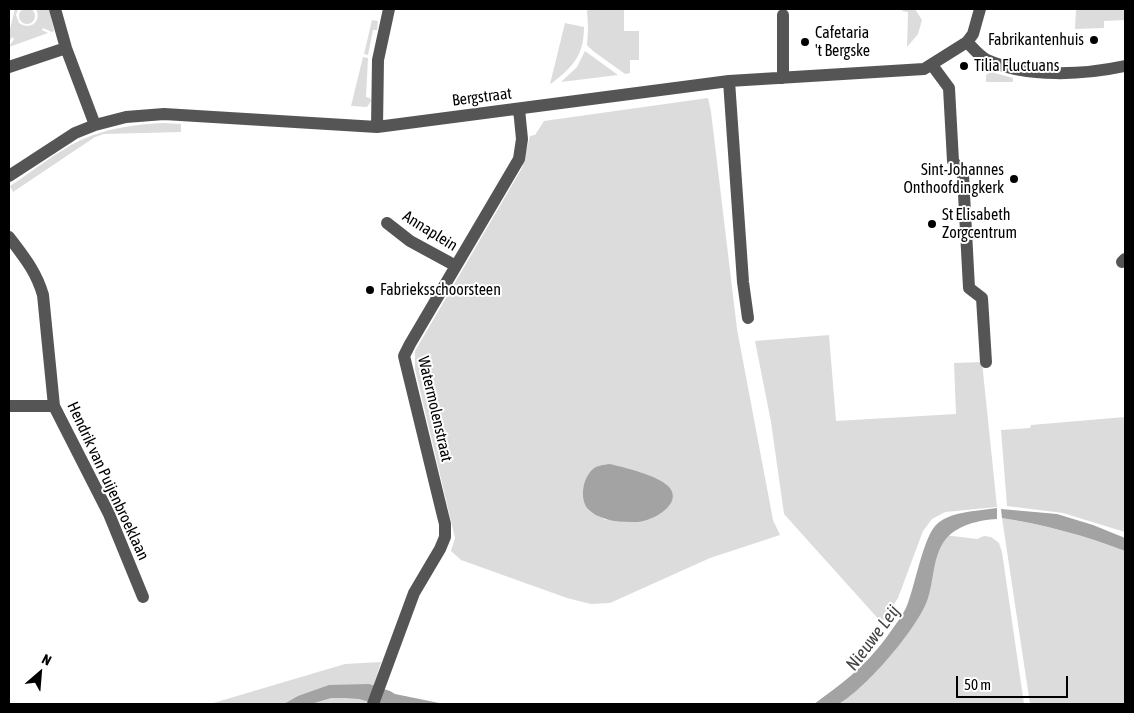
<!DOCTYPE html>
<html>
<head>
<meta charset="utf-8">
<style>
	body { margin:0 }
	#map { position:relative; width:1134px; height:713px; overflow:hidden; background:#fff; font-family:"Asap Condensed",sans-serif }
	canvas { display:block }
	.frame { position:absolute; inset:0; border:10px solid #000; pointer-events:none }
	.north { position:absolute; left:15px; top:648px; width:50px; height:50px; -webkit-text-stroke:4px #fff; paint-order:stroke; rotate:27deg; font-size:14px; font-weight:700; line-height:20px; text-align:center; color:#000 }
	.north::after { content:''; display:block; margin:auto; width:18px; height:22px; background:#000; clip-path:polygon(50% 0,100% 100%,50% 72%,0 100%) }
	.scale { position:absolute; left:956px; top:676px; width:112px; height:22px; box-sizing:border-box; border:2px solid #000; border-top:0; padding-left:6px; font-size:15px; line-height:18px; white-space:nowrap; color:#000; -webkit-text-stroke:4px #fff; paint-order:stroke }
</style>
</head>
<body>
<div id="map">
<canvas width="1134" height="713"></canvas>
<div class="frame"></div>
<div class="north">N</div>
<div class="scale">50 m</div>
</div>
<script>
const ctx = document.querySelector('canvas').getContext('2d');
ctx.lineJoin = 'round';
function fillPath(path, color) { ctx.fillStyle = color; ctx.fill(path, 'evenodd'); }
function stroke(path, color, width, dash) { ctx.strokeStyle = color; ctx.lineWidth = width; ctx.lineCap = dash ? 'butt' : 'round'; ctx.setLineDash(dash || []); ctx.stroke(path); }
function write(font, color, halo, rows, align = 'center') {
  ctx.font = font + ' "Asap Condensed",sans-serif'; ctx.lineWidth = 4; ctx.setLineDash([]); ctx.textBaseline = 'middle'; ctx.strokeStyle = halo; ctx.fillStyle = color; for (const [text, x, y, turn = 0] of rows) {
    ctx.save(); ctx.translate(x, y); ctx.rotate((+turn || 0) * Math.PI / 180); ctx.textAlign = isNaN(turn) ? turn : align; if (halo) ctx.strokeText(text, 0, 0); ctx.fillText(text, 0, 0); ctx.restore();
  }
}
fillPath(new Path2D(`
	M19 16a8 8 0 1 1 16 0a8 8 0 1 1-16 0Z
	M 15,9 L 18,9 L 16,15 L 19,23 C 31,31 42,21 36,9 L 49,9 L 54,31 L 52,32 L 43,28 L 42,30 L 48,33 L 9,47 L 14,39 L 12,37 L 9,42 L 9,33 Z
	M 587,9 L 624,9 L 624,31 L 639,31 L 639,60 L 630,60 L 630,73 L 625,74 L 593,51 L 587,45 L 588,28 Z
	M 902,9 L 915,9 L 922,20 L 918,34 L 907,47 L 908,12 L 902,11 Z
	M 1076,9 L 1125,9 L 1125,20 L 1104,21 L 1104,28 L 1075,29 Z
	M 372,20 L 378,21 L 377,30 L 373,30 L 368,55 L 364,54 Z
	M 565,23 L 584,27 C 584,55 573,67 552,83 L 550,84 Z
	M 585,51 L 618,75 L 561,82 L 577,67 Z
	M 363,57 L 368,58 L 366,97 L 370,98 L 371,101 L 367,107 L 351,106 Z
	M 991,72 L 1013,78 L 1013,82 L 986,82 L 986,75 Z
	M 708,98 L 711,112 L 737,329 L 773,520 L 780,535 L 710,558 L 610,603 L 591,604 L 567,598 L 461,560 L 451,551 L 455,538 L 415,369 L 415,351 L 522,168 L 530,136 L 535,135 L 544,121 ZM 610,464 L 643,474 L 667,485 L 606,520 L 588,510 L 583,492 L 588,474 Z
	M 164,123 L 181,124 L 181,132 L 104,134 L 95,137 L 13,192 L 10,186 C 33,171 56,152 81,140 C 108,128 136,124 164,123 Z
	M 829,335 L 836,421 L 956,414 L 954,363 L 982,362 L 997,507 L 945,512 L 932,519 L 923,531 L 898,598 L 882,623 L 784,514 L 771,422 L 755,341 Z
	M 1125,417 L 1125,532 L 1063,513 L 1007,506 L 1001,430 L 1030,428 L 1031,425 Z
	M 1002,518 C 1046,525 1083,535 1125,551 L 1125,704 L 1030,704 Z
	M 944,535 L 977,539 L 984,536 L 991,537 L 999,543 L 1002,552 L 1024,704 L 828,704 L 901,634 Z
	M 381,662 L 368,704 L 210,704 L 345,664 Z`), '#dcdcdc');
fillPath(new Path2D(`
	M 610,464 C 626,468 656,475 668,486 C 685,503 653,521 638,522 C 621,522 604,522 590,511 C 579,502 582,479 592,470 C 597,465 604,465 610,464 Z
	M 997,508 L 997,519 C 979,520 957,525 945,540 C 933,556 934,579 928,598 C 919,627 866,688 840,703 C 834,707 821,704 814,704 C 846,681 868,664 891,631 C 896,624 902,616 906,608 C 915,588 923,535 938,523 C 953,511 978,511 997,508 Z
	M 1001,509 L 1057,514 L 1093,525 L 1125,538 L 1125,551 C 1083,535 1046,525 1002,518 Z
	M 369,684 L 390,691 L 395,694 L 444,704 L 377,704 L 359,699 L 346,698 L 331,698 L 311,704 L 284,704 L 298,696 L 329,685 Z`), '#a3a3a3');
stroke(new Path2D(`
	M 55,9 L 66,48 L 95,125
	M 967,42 C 973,48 979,56 987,60 C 1028,78 1083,75 1125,66
	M 932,65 L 949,88 L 953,161 L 963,175 L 969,288 L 982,298 L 986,362
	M 9,67 L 66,48
	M 783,78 L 783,15
	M 729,81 L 743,282 L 748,318
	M 377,127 L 378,60 L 389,9
	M 9,176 L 75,133 L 95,125 L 126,117 L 164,114 L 377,127 L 729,81 L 924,69 L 967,42 L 973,34 L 980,9
	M 387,223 L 410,241 L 456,266
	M 9,237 C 24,257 36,271 43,295 L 54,406 L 109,514 L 143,597
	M 1122,262 L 1125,259
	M 9,406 L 54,406
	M 373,704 L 414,593 L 440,549 L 445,537 L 445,524 L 442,512 L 404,356 L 410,344 L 519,159 L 522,139 L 519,109`), '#555', 12);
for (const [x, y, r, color] of [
	[1094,40,5,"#000"],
	[805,42,5,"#000"],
	[964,66,5,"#000"],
	[1014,179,5,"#000"],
	[932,224,5,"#000"],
	[370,290,5,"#000"]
]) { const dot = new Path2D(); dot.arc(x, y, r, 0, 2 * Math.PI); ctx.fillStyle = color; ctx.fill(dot); stroke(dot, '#fff', 2); }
write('16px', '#000', '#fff', [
	["Cafetaria",815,33],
	["'t Bergske",815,51],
	["Fabrikantenhuis",1084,40,"right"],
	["Tilia Fluctuans",974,66],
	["Sint-Johannes",1004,170,"right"],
	["Onthoofdingkerk",1004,188,"right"],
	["St Elisabeth",942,215],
	["Zorgcentrum",942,233],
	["Fabrieksschoorsteen",380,290]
], 'left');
write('16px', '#000', '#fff', [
	["Bergstraat",482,97,-7],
	["Annaplein",430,231,32],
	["Watermolenstraat",435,409,77],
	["Hendrik van Puijenbroeklaan",108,481,65]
]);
write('italic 18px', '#444', '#fff', [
	["Nieuwe Leij",873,638,-53]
]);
</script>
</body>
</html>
